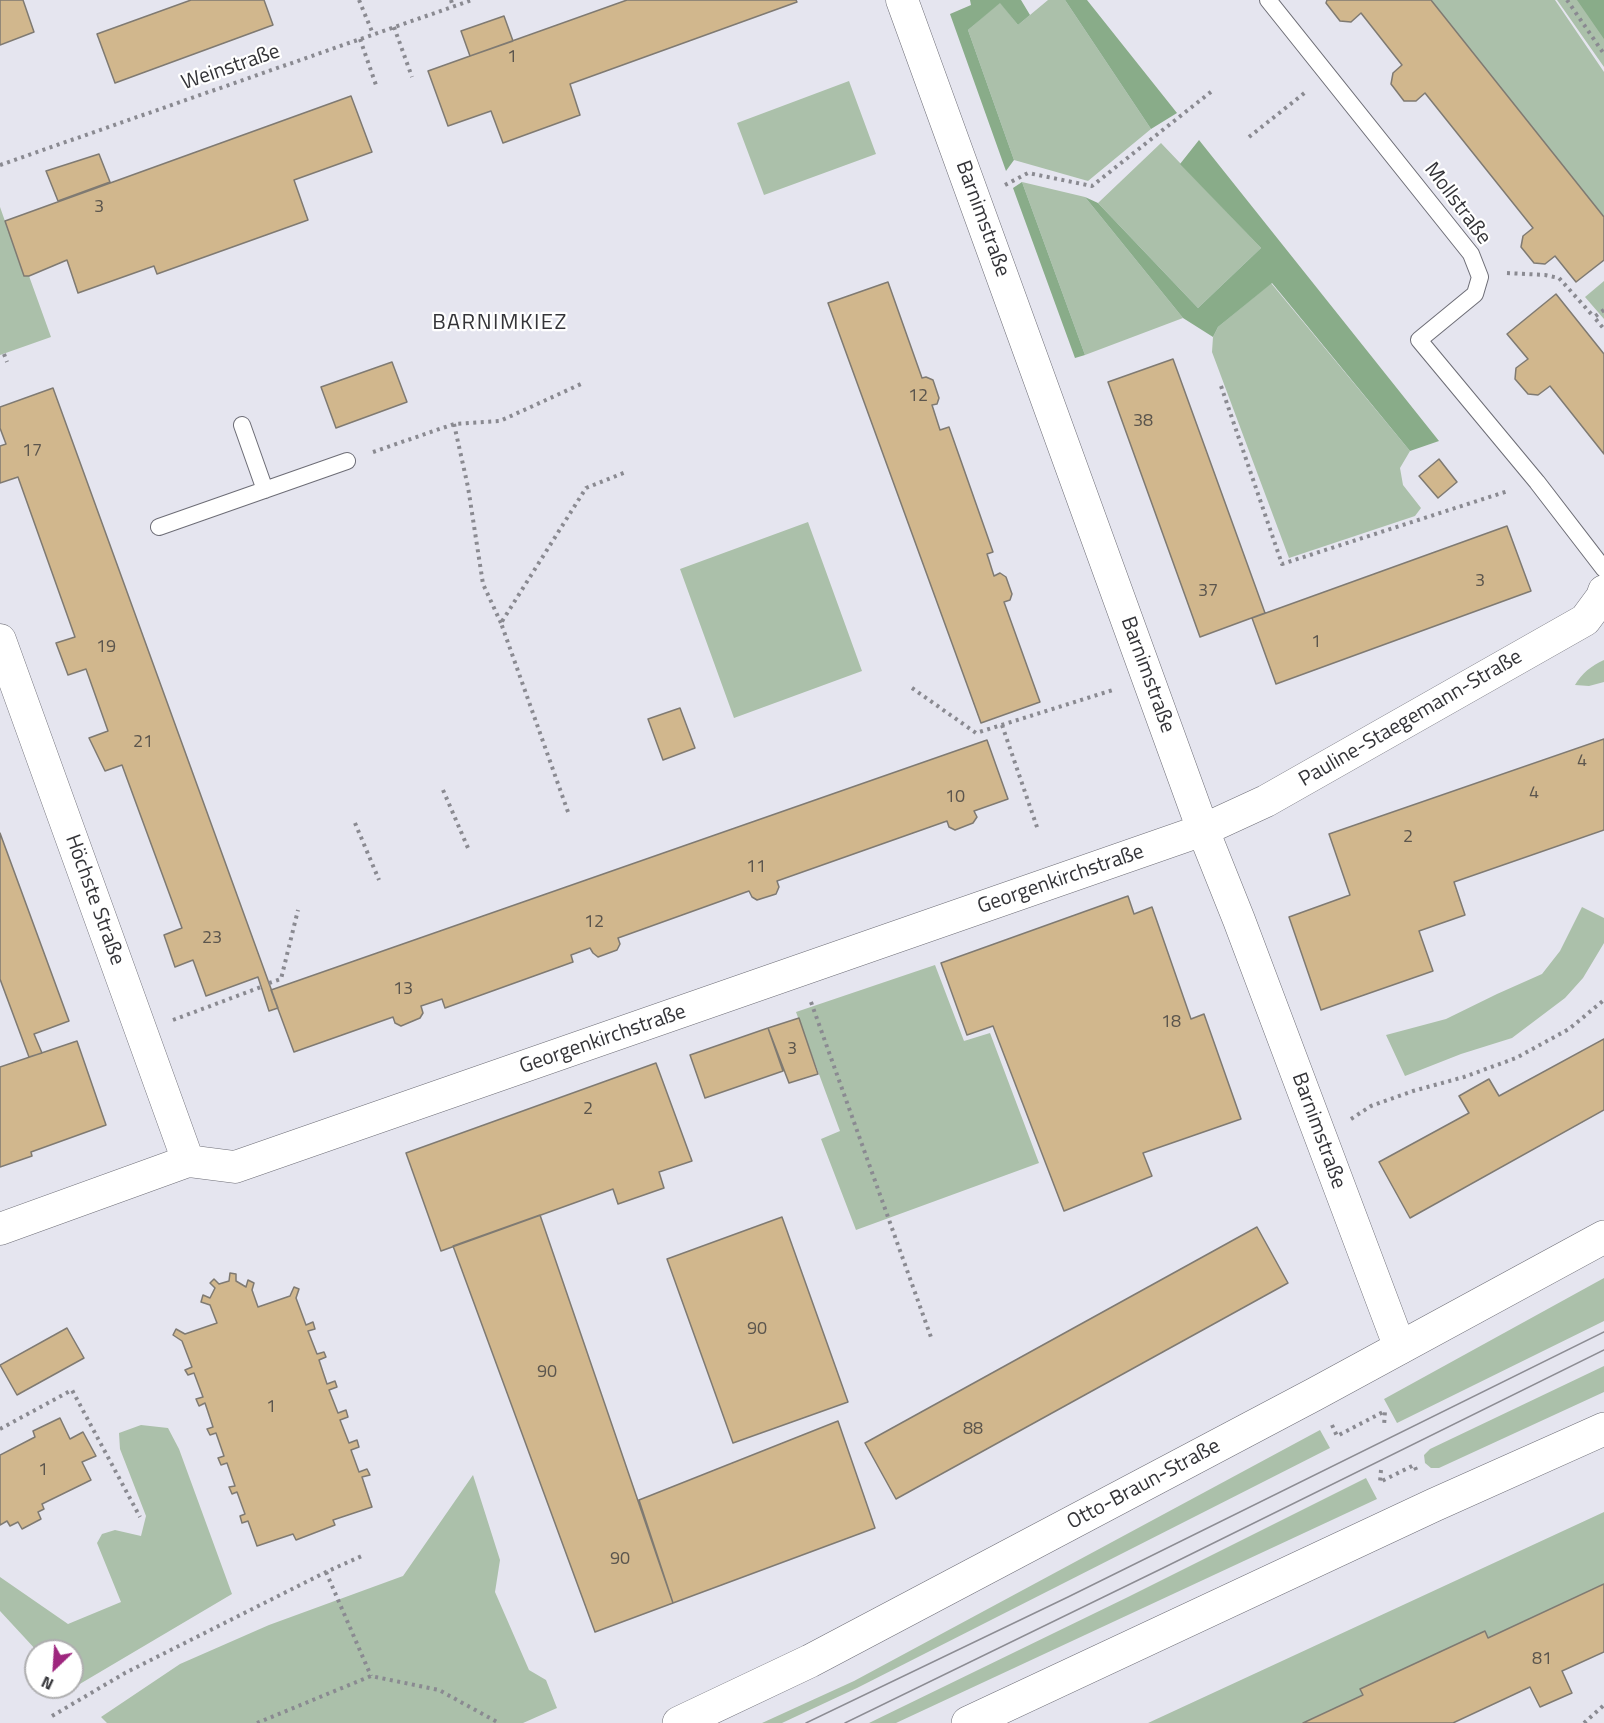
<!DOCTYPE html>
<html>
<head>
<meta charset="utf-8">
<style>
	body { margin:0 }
	#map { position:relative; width:1604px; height:1723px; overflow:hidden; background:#e5e5ef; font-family:"Titillium Web",sans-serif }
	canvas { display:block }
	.north { position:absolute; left:24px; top:1639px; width:60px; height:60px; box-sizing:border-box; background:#fff; border:2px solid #aeaeaf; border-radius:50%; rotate:205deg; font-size:16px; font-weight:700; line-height:24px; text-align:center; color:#343438 }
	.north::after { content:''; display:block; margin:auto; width:21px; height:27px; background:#9e267e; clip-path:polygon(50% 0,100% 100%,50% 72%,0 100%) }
</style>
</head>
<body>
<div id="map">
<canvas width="1604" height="1723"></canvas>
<div class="north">N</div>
</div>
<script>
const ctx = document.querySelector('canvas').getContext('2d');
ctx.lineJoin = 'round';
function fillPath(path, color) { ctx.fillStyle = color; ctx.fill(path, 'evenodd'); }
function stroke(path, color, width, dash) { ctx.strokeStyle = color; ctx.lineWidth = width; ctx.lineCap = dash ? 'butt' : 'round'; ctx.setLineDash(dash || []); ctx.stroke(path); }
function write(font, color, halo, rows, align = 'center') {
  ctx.font = font + ' "Titillium Web",sans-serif'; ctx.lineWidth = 4.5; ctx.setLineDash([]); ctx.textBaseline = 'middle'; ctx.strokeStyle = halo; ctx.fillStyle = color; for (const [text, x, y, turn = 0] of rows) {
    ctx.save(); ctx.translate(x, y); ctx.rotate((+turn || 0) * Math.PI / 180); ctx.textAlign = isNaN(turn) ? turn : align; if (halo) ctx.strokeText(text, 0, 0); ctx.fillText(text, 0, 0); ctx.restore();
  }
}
fillPath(new Path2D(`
	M 1048,0 L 1065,0 L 1151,129 L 1088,181 L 1014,160 L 968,30 L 1000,2 L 1018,25 Z
	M 1431,0 L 1555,0 L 1604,72 L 1604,217 Z
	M 1557,0 L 1604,0 L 1604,67 Z
	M 849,81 L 876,154 L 764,195 L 737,123 Z
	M 1161,143 L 1261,248 L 1198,308 L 1098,203 Z
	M 1022,182 L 1085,197 L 1183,318 L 1085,355 Z
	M 0,207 L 24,275 L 29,276 L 51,337 L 0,355 Z
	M 1604,281 L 1604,319 L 1585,297 Z
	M 1271,283 L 1410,451 L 1400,468 L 1403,485 L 1421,508 L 1415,516 L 1289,558 L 1212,352 L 1213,337 L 1218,327 Z
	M 808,522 L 862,671 L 734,718 L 680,569 Z
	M 1604,660 L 1604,682 L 1589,686 L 1575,685 C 1582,673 1591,666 1604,660 Z
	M 1582,907 L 1604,918 L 1604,943 L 1583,978 L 1565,998 L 1512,1038 L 1461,1054 L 1405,1076 L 1386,1035 L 1446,1019 L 1497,994 L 1542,974 L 1560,951 Z
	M 935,965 L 964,1041 L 990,1033 L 1039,1163 L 856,1230 L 821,1139 L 840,1131 L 796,1012 Z
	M 1604,1278 L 1604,1321 L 1397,1423 L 1384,1399 Z
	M 1604,1366 L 1604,1392 L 1439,1468 L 1431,1468 L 1425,1463 L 1424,1455 L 1430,1449 Z
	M 141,1425 L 168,1428 L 179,1449 L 232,1594 L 73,1688 L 72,1651 L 37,1651 L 0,1611 L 0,1577 L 68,1624 L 121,1602 L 97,1543 L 102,1534 L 115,1530 L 141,1536 L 146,1516 L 120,1449 L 119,1433 Z
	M 1320,1430 L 1330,1448 L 857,1688 L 782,1723 L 762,1723 L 854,1681 Z
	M 473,1475 L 500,1560 L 495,1592 L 529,1670 L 546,1680 L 557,1708 L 523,1723 L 107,1723 L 101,1717 L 180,1664 L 269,1625 L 403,1576 Z
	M 1366,1478 L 1377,1499 L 896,1723 L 869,1723 L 1128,1597 Z
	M 1604,1512 L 1604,1584 L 1488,1638 L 1485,1632 L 1360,1689 L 1363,1695 L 1303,1723 L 1148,1723 Z`), '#abc0aa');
fillPath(new Path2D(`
	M 970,0 L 1021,0 L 1030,15 L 1018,25 L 1000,3 L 968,30 L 1014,160 L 1006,171 L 950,14 L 971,5 Z
	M 1065,0 L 1087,0 L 1177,113 L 1151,129 Z
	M 1577,0 L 1604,0 L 1604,39 Z
	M 1199,140 L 1439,441 L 1410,451 L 1272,283 L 1218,327 L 1213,337 L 1183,318 L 1085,197 L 1098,203 L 1198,308 L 1261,248 L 1180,164 Z
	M 1022,182 L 1085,355 L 1075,358 L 1013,188 Z`), '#89ac89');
const building = new Path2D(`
	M 0,0 L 23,0 L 34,32 L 0,45 Z
	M 191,0 L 264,0 L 273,25 L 115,83 L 97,34 Z
	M 627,0 L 796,0 L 797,2 L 570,84 L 580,115 L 503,143 L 491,111 L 448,126 L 428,71 Z
	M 1327,0 L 1431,0 L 1604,217 L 1604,260 L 1576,282 L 1555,256 L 1545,264 L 1534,263 L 1521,247 L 1523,236 L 1533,228 L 1425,93 L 1416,101 L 1404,101 L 1391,84 L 1393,73 L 1402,65 L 1361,13 L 1351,22 L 1340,21 L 1326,3 Z
	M 504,16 L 513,41 L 470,56 L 461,31 Z
	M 351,96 L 372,152 L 294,180 L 308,220 L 157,274 L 154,266 L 78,293 L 67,260 L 29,276 L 24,276 L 5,221 Z
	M 99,154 L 110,182 L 58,201 L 46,171 Z
	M 888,282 L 922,378 L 926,377 L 933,380 L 939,398 L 937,404 L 932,405 L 940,430 L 949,427 L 993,552 L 987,554 L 994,576 L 1000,573 L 1006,577 L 1012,594 L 1010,600 L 1004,602 L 1040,702 L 981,723 L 828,303 Z
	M 1556,294 L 1604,354 L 1604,454 L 1550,386 L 1538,395 L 1528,394 L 1515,379 L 1516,368 L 1528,359 L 1507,334 Z
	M 1173,359 L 1265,613 L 1200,637 L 1108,382 Z
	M 392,362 L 407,402 L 336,428 L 321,387 Z
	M 53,388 L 278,1008 L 269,1011 L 258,977 L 206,996 L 193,960 L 175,967 L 164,935 L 182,928 L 122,765 L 105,771 L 89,738 L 108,731 L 86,669 L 68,675 L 56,643 L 75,637 L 18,477 L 0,483 L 0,446 L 6,444 L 0,428 L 0,407 Z
	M 1439,459 L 1457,482 L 1438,498 L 1419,476 Z
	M 1507,526 L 1531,591 L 1276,684 L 1252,618 Z
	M 680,708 L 695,748 L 663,760 L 648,719 Z
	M 1604,739 L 1604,830 L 1454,882 L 1465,915 L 1419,931 L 1433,971 L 1321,1010 L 1289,917 L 1350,895 L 1329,834 Z
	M 987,740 L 1008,799 L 974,811 L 977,817 L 973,823 L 955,830 L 949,827 L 947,821 L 777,881 L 779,887 L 776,894 L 757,900 L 752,897 L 749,891 L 618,938 L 620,944 L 617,950 L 598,957 L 593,953 L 590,948 L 571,955 L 573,962 L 445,1008 L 442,999 L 421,1006 L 423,1013 L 420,1018 L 401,1026 L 395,1023 L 393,1017 L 294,1052 L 271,990 Z
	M 0,833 L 69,1021 L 34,1034 L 42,1053 L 29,1057 L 0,979 Z
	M 1128,896 L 1134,914 L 1152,907 L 1191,1019 L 1204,1014 L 1241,1119 L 1143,1153 L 1152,1176 L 1064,1211 L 993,1026 L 967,1035 L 941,963 Z
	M 799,1018 L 818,1074 L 789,1083 L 768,1028 Z
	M 768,1028 L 783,1071 L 705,1098 L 690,1055 Z
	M 1604,1039 L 1604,1110 L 1410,1218 L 1379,1162 L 1469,1113 L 1459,1096 L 1489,1079 L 1499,1096 Z
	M 77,1041 L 106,1125 L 31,1152 L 32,1156 L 0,1167 L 0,1067 Z
	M 656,1063 L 692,1161 L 659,1172 L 664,1188 L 618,1204 L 613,1189 L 441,1251 L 406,1153 Z
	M 540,1215 L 673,1603 L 595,1632 L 453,1246 Z
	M 782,1217 L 848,1402 L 733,1443 L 667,1259 Z
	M 1257,1227 L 1288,1283 L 896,1499 L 865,1443 Z
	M 230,1273 L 236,1274 L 236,1281 L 246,1287 L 248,1280 L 254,1283 L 252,1290 L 258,1307 L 290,1296 L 294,1287 L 299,1289 L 296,1298 L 306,1325 L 313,1322 L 315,1329 L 308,1331 L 317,1354 L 324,1352 L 326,1357 L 319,1360 L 327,1384 L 335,1381 L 337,1387 L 329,1390 L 338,1413 L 346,1410 L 348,1417 L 340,1420 L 349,1443 L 357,1440 L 359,1447 L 351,1450 L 359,1472 L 367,1469 L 370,1475 L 362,1477 L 372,1507 L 333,1520 L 335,1525 L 296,1540 L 293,1534 L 257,1546 L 248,1521 L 242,1523 L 240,1516 L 245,1514 L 237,1492 L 232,1494 L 229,1487 L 235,1486 L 227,1463 L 221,1465 L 218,1458 L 224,1456 L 216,1433 L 210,1435 L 207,1429 L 213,1427 L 205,1403 L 199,1406 L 196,1399 L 203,1397 L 194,1373 L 188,1375 L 185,1370 L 192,1367 L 182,1341 L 173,1335 L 176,1329 L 185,1334 L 217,1323 L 210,1305 L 201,1302 L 203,1295 L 210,1298 L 215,1288 L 210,1283 L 214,1279 L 219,1284 L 229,1281 Z
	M 67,1328 L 84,1358 L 17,1395 L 0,1365 Z
	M 60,1418 L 70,1439 L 83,1432 L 96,1456 L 82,1462 L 91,1480 L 42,1504 L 44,1509 L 38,1512 L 41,1519 L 22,1529 L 18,1522 L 10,1526 L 7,1521 L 0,1525 L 0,1455 L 35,1437 L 33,1431 Z
	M 838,1421 L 875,1528 L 673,1603 L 639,1500 Z
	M 1604,1584 L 1604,1652 L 1562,1671 L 1572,1693 L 1540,1707 L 1530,1687 L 1453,1723 L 1303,1723 L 1363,1695 L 1360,1689 L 1485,1631 L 1488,1638 Z`);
fillPath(building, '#d1b78d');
stroke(building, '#7f7a72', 1.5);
const service = new Path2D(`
	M 1268,0 L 1471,254 L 1480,277 L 1475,294 L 1419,340 L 1537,482 L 1604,569
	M 242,425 L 265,490
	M 159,527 L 347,461`);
const minor = new Path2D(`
	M 902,0 L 1203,830 L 1239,920 L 1400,1348
	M 0,640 L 188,1161
	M 0,1229 L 188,1161 L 235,1167 L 1203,830 L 1266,801 L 1585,620 L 1602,597 L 1604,591`);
const primary = new Path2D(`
	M 679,1723 L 810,1661 L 1315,1394 L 1604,1237
	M 968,1723 L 1434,1505 L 1604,1429`);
stroke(service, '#6d6d76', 18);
stroke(minor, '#6d6d76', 33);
stroke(primary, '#6d6d76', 34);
stroke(new Path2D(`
	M 359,0 L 373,34
	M 451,0 L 453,7
	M 1567,0 L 1604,54
	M 394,27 L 412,77
	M 360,39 L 377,88
	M 1249,137 L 1307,91
	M 0,165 L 472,0
	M 1005,185 L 1028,173 L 1092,186 L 1212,91
	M 1507,273 L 1545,275 L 1559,278 L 1594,317
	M 1604,310 L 1594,317 L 1604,329
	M 4,354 L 7,362
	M 1221,386 L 1282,564 L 1508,491
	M 454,424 L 468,487 L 483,584 L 501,623
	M 373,452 L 454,424 L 500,421 L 581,384
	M 912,688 L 976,733 L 1116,689
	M 1002,725 L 1038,830
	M 443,790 L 468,848
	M 568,812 L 501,623 L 586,488 L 626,472
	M 355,823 L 379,880
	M 269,983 L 281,979 L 298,910
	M 811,1002 L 932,1340
	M 173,1020 L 261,987
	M 1351,1119 L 1371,1106 L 1413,1091 L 1464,1077 L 1516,1058 L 1569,1029 L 1604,1000
	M 1332,1425 L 1337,1436 L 1385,1411 L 1384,1426
	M 0,1429 L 72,1390 L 140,1517
	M 1381,1470 L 1380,1482 L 1414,1465 L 1418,1474
	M 326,1572 L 371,1676
	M 52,1716 L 125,1673 L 326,1572 L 364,1555
	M 257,1723 L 371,1676 L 439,1690 L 499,1723
	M 1584,1723 L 1604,1705`), '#8a8a91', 4, [3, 4.5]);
stroke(service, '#fff', 16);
stroke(minor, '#fff', 32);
stroke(primary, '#fff', 33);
stroke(new Path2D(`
	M 806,1723 L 1068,1597 L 1604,1332
	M 845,1723 L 1163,1568 L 1604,1350`), '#8c8c93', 1.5);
write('18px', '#5b554d', null, [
	["1",512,58],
	["3",99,208],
	["12",918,397],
	["38",1143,422],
	["17",32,452],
	["3",1480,582],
	["37",1208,592],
	["1",1316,643],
	["19",106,648],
	["21",143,743],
	["4",1582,762],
	["4",1534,794],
	["10",955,798],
	["2",1408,838],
	["11",756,868],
	["12",594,923],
	["23",212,939],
	["13",403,990],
	["18",1171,1023],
	["3",792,1050],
	["2",588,1110],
	["90",757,1330],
	["90",547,1373],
	["1",271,1408],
	["88",973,1430],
	["1",43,1471],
	["90",620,1560],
	["81",1542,1660]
]);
write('21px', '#343438', '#fff', [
	["Weinstraße",231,68,-19],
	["Mollstraße",1457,204,53],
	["Barnimstraße",982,219,70],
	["Barnimstraße",1147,675,70],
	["Pauline-Staegemann-Straße",1411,719,-30],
	["Georgenkirchstraße",1061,880,-19],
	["Höchste Straße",94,900,70],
	["Georgenkirchstraße",603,1040,-19],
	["Barnimstraße",1318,1131,70],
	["Otto-Braun-Straße",1144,1485,-28]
]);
ctx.letterSpacing = '1.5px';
write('22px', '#343438', '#fff', [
	["BARNIMKIEZ",500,324]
]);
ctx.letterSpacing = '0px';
</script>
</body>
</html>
